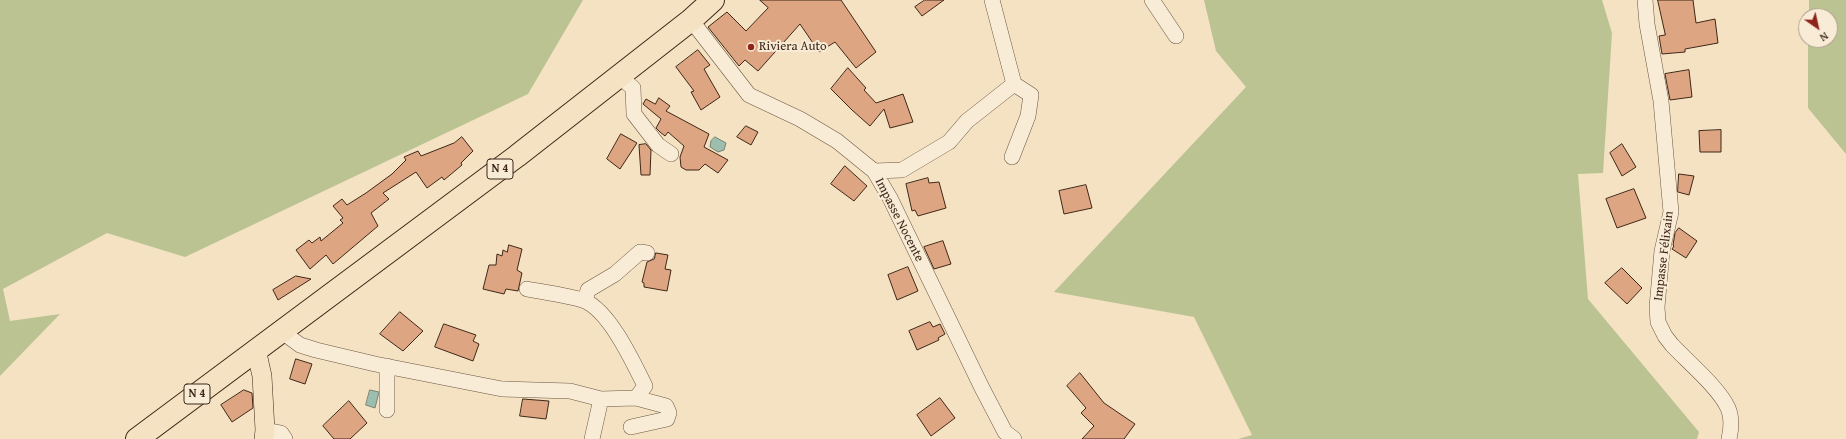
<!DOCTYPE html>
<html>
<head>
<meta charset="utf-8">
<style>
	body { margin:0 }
	#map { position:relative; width:1846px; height:439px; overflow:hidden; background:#f4e2c2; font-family:"Gentium Book Plus",serif }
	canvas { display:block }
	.north { position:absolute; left:1798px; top:8px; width:40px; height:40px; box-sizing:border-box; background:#f8ecd7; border:1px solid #ae9d8b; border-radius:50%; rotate:146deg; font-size:11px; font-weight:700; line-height:16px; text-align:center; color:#3f2718 }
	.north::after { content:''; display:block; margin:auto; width:14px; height:18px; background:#8f2418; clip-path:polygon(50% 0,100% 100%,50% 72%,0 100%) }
</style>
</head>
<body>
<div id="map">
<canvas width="1846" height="439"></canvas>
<div class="north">N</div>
</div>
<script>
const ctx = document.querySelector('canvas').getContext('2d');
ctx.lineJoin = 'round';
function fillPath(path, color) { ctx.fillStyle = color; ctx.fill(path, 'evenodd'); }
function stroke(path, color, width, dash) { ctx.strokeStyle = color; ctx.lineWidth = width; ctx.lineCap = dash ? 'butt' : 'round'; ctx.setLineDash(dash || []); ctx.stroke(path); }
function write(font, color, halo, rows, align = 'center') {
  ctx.font = font + ' "Gentium Book Plus",serif'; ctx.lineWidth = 4; ctx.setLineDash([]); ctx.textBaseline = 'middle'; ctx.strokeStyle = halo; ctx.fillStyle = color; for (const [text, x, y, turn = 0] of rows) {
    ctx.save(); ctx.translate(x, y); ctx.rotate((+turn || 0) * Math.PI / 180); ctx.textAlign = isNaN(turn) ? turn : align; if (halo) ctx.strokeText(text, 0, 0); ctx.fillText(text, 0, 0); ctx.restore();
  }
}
fillPath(new Path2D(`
	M 0,0 L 583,0 L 528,94 L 185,257 L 107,233 L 3,289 L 10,321 L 60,314 L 0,376 Z
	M 1204,0 L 1602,0 L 1612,33 L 1603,173 L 1578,174 L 1588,299 L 1699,432 L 1697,439 L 1238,439 L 1252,435 L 1194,317 L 1054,292 L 1246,87 L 1216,51 Z
	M 1809,0 L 1846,0 L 1846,154 L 1808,108 L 1808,40 L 1830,40 L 1830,16 L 1809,16 Z`), '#bbc393');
const water = new Path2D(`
	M 715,137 L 726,143 L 724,150 L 718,152 L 710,147 L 711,141 Z
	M 370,390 L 379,392 L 375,408 L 366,405 Z`);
fillPath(water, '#9cbeaf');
stroke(water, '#778273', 1);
const building = new Path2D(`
	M 760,0 L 841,0 L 876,52 L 856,68 L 835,42 L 819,52 L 800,24 L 758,71 L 745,60 L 739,66 L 708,27 L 727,12 L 746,31 L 768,8 Z
	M 925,0 L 944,0 L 922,16 L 915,7 Z
	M 1658,0 L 1693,0 L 1696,23 L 1715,19 L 1718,43 L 1685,49 L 1685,52 L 1662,54 L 1659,36 L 1665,35 Z
	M 698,50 L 710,65 L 704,69 L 720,97 L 701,110 L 691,92 L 694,91 L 676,67 Z
	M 848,68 L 866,88 L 864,90 L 876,103 L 903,94 L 913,122 L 890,128 L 884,109 L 870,126 L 852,110 L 831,89 Z
	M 1689,70 L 1692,97 L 1670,100 L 1665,74 Z
	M 659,98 L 670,106 L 666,111 L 709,134 L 704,147 L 728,160 L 718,173 L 705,164 L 699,170 L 686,170 L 681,167 L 680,157 L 684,146 L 668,132 L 665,136 L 660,132 L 656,128 L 661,119 L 643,104 L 646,99 L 655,104 Z
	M 746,126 L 758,132 L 751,145 L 737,137 Z
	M 1721,130 L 1721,152 L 1700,152 L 1699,131 Z
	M 621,134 L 637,143 L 620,169 L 607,159 Z
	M 462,137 L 473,151 L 461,163 L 462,165 L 444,180 L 442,177 L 427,188 L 416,172 L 383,193 L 389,199 L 371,213 L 378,226 L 333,264 L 326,255 L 310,269 L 296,250 L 309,240 L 312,243 L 320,237 L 321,241 L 343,223 L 340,220 L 343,218 L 333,206 L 342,199 L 347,205 L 366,193 L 392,174 L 406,160 L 404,157 L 418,151 L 421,156 L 454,143 Z
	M 646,144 L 651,150 L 650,175 L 641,175 L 639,145 Z
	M 1622,144 L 1636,167 L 1622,176 L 1610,153 Z
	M 845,166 L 867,186 L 854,201 L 831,184 Z
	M 1679,174 L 1694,176 L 1689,195 L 1678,192 Z
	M 928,178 L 929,183 L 939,182 L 946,208 L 918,216 L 915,210 L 912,211 L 906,184 Z
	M 1086,185 L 1092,208 L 1064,214 L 1059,191 Z
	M 1634,189 L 1646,218 L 1617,228 L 1606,199 Z
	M 1679,228 L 1697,241 L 1686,258 L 1672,249 L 1674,246 L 1673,245 L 1675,233 Z
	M 943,241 L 951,264 L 934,269 L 924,247 Z
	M 509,245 L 522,249 L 517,270 L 522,273 L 518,291 L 506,289 L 504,294 L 483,289 L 489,265 L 496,265 L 497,254 L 502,256 L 503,250 L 507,252 Z
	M 656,253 L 668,255 L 665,269 L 671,270 L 667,291 L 644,287 L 644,283 L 642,282 L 647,262 L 654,259 Z
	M 908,267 L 918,291 L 897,300 L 888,275 Z
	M 1622,268 L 1642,288 L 1627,304 L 1605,283 Z
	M 296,276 L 311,279 L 278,300 L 273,290 Z
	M 400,312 L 423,331 L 403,351 L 380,334 Z
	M 930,322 L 933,327 L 940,324 L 945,334 L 938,338 L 939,340 L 917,350 L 909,331 Z
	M 444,324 L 476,335 L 473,341 L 479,344 L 473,361 L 435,347 Z
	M 296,359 L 312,364 L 305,384 L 290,379 Z
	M 1080,373 L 1104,403 L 1135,424 L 1124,439 L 1082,439 L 1094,426 L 1081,413 L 1086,408 L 1067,386 Z
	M 244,390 L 252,393 L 253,408 L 232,422 L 221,405 Z
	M 940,398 L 955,418 L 931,436 L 917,415 Z
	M 523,399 L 549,401 L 546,419 L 520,416 Z
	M 349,401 L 367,423 L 350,439 L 334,439 L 323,426 Z`);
fillPath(building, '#dda581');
stroke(building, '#3f2718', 1);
const minor = new Path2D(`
	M 992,0 L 1014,84
	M 1152,0 L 1176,36
	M 1645,0 L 1647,24 L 1661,101 L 1671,212 L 1662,251 L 1657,307 L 1658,322 L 1665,336 L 1672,345 C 1688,362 1719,388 1728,408 C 1732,417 1731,430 1729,439
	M 691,20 L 749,95 L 800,119 L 837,141 L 874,171 L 890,198 L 982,388 L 1005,432 L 1014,439
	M 619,76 L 633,88 L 634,114 L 658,145 L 671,154
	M 874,171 L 902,170 L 949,142 L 967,121 L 1014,84 L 1031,95 L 1028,116 L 1012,157
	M 527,289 C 543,292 572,296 585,301 C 610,312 633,362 645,386 L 636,398
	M 585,301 L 588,290 L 615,274 L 640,252 L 647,253
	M 281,331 L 300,345 L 316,350 L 375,364 L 502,389 L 570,391 L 601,399 L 636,398 L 666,406 L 669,413 L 667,419 L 631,427
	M 387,366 L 387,410
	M 265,430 L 281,433 L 285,439
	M 592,439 L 601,399`);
const major = new Path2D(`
	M 256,349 L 262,376 L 265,430 L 264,439`);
const highway = new Path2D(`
	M 137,439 L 517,156 L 691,20 L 713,0`);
stroke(minor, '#6c5642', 16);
stroke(major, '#3f2718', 20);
stroke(highway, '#3f2718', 24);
stroke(minor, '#f8ecd7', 15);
stroke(major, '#f4e2c2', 19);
stroke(highway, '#f4e2c2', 22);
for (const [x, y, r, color] of [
	[751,47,4,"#8f2418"]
]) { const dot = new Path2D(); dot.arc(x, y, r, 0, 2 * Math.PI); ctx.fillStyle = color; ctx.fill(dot); stroke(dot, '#f8ecd7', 1.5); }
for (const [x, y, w] of [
	[500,169,26],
	[197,394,26]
]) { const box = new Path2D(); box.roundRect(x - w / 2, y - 10, w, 20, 3); ctx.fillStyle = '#f8ecd7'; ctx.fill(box); stroke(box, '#3f2718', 1); }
write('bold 12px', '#3f2718', null, [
	["N 4",500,169],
	["N 4",197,394]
]);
write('13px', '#3f2718', '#f8ecd7', [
	["Riviera Auto",759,47]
], 'left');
write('13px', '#3f2718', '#f8ecd7', [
	["Impasse Nocente",899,220,63],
	["Impasse Félixain",1664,256,-83]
]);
</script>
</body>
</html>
